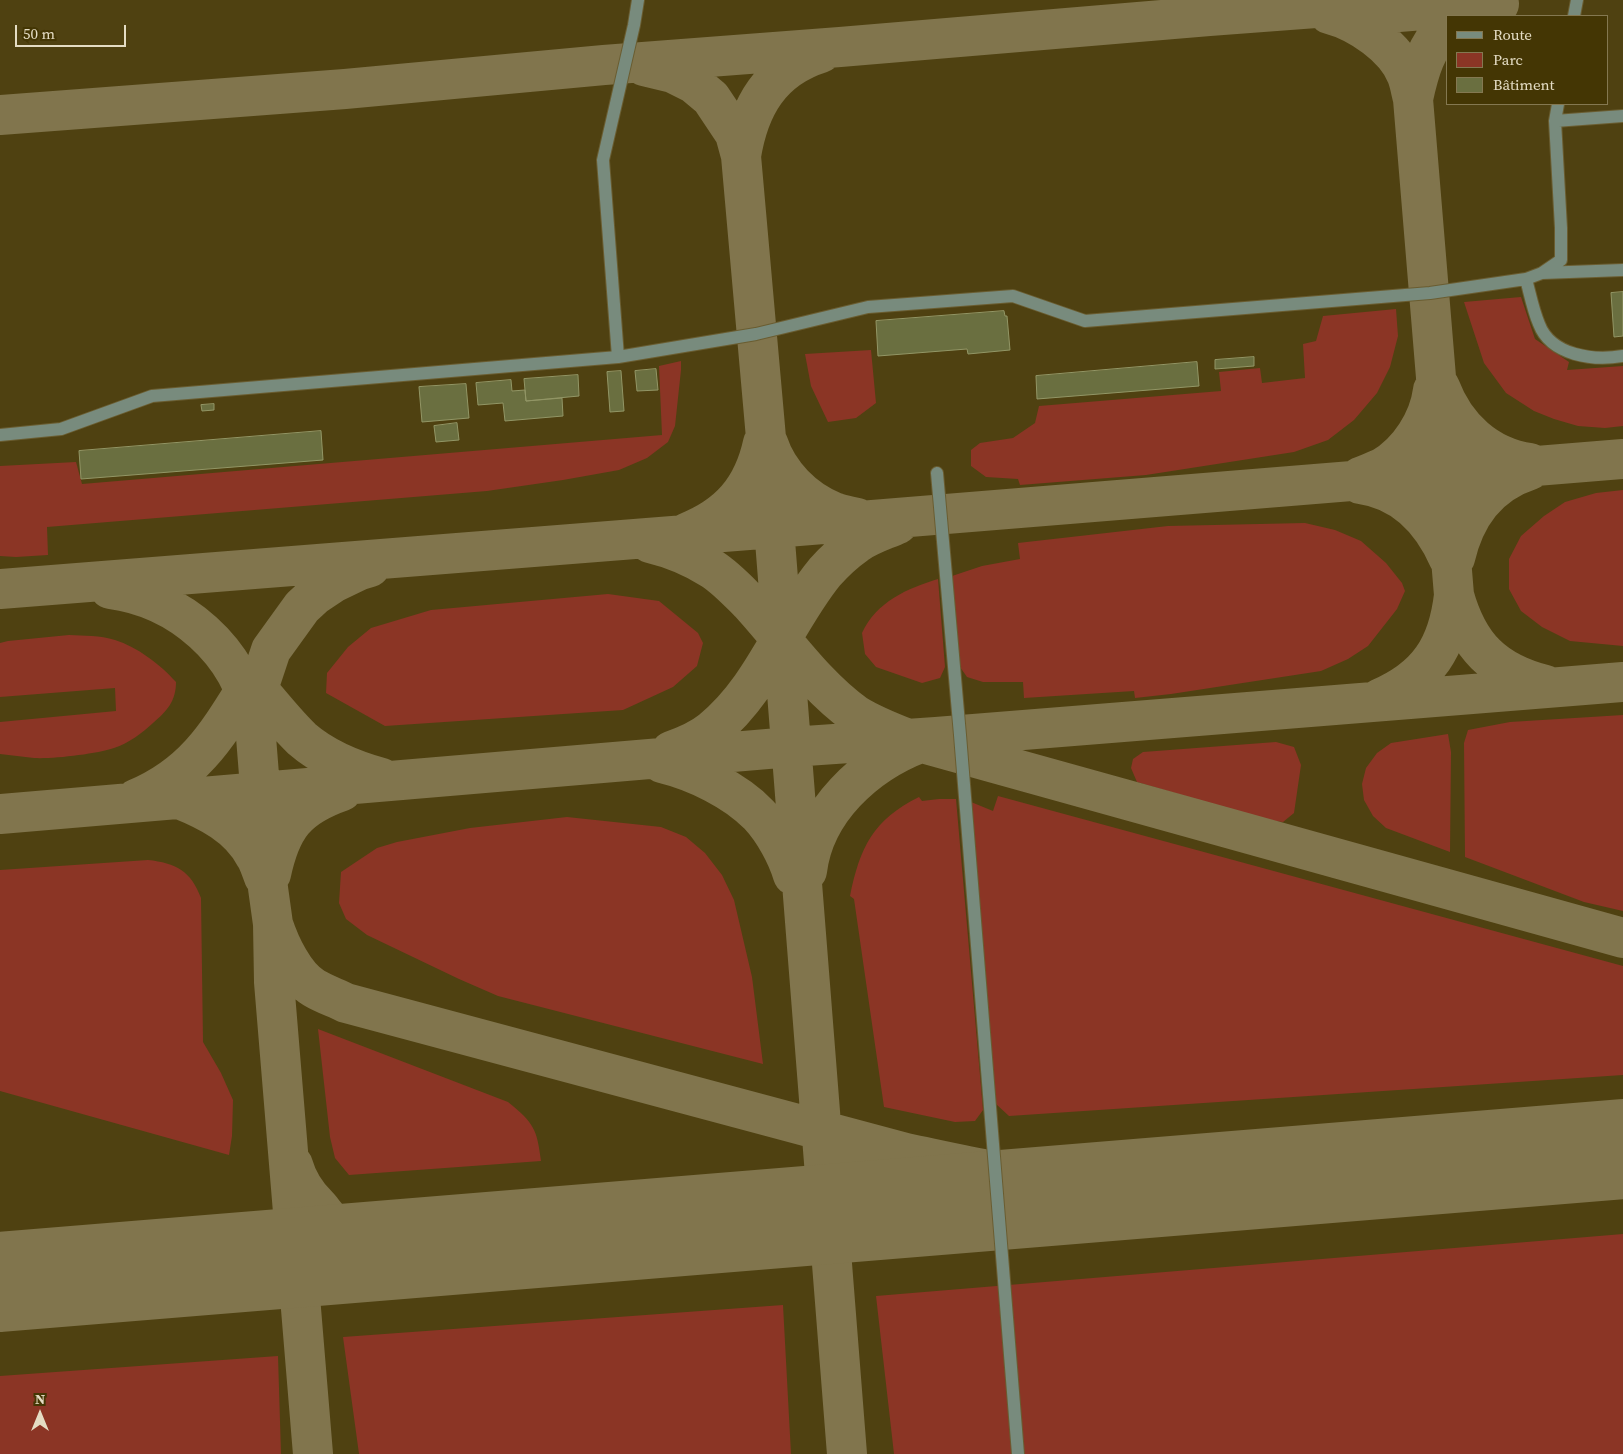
<!DOCTYPE html>
<html>
<head>
<meta charset="utf-8">
<style>
	body { margin:0 }
	#map { position:relative; width:1623px; height:1454px; overflow:hidden; background:#4f4111; font-family:"Source Serif 4",serif }
	canvas { display:block }
	.legend { position:absolute; left:1446px; top:15px; width:162px; height:90px; box-sizing:border-box; background:#443604; border:1px solid #847851; margin:0; padding:6px 9px; list-style:none; font-size:15px; color:#e4dcc4 }
	.legend li { display:flex; align-items:center; gap:10px; height:25px }
	.legend b { width:25px; border:1px solid #847851 }
	.north { position:absolute; left:15px; top:1389px; width:50px; height:50px; -webkit-text-stroke:4px #443604; paint-order:stroke; rotate:0deg; font-size:14px; font-weight:700; line-height:20px; text-align:center; color:#e4dcc4 }
	.north::after { content:''; display:block; margin:auto; width:18px; height:22px; background:#e4dcc4; clip-path:polygon(50% 0,100% 100%,50% 72%,0 100%) }
	.scale { position:absolute; left:15px; top:25px; width:111px; height:22px; box-sizing:border-box; border:2px solid #e4dcc4; border-top:0; padding-left:6px; font-size:15px; line-height:18px; white-space:nowrap; color:#e4dcc4; -webkit-text-stroke:4px #443604; paint-order:stroke }
</style>
</head>
<body>
<div id="map">
<canvas width="1623" height="1454"></canvas>
<ul class="legend">
<li><b style="height:6px;background:#788b7d"></b>Route</li>
<li><b style="height:14px;background:#8b3525"></b>Parc</li>
<li><b style="height:14px;background:#6a6f40"></b>Bâtiment</li>
</ul>
<div class="north">N</div>
<div class="scale">50 m</div>
</div>
<script>
const ctx = document.querySelector('canvas').getContext('2d');
ctx.lineJoin = 'round';
function fillPath(path, color) { ctx.fillStyle = color; ctx.fill(path, 'evenodd'); }
function stroke(path, color, width, dash) { ctx.strokeStyle = color; ctx.lineWidth = width; ctx.lineCap = dash ? 'butt' : 'round'; ctx.setLineDash(dash || []); ctx.stroke(path); }
fillPath(new Path2D(`
	M 1521,297 L 1535,339 L 1569,362 L 1567,370 L 1623,366 L 1623,426 L 1605,428 L 1578,426 L 1554,419 L 1534,411 L 1506,393 L 1484,363 L 1464,302 Z
	M 1396,309 L 1398,336 L 1390,367 L 1377,393 L 1354,420 L 1328,440 L 1294,452 L 1146,475 L 1020,485 L 1018,479 L 986,477 L 971,466 L 971,450 L 980,443 L 1013,438 L 1035,423 L 1039,406 L 1221,391 L 1219,372 L 1260,368 L 1262,383 L 1305,378 L 1303,344 L 1316,341 L 1323,316 Z
	M 871,350 L 876,403 L 856,418 L 828,422 L 811,386 L 805,354 Z
	M 681,361 L 681,370 L 675,426 L 668,442 L 647,458 L 619,470 L 563,480 L 487,491 L 47,527 L 48,555 L 16,557 L 0,556 L 0,466 L 76,462 L 82,484 L 662,435 L 659,366 Z
	M 1623,490 L 1623,646 L 1570,641 L 1542,627 L 1521,611 L 1509,589 L 1509,559 L 1521,536 L 1544,516 L 1565,502 L 1596,493 Z
	M 1305,523 L 1335,530 L 1361,541 L 1386,563 L 1402,583 L 1405,591 L 1397,609 L 1368,646 L 1348,659 L 1321,671 L 1171,694 L 1135,698 L 1134,691 L 1024,698 L 1023,682 L 983,682 L 967,677 L 960,667 L 952,576 L 982,566 L 1020,559 L 1018,543 L 1168,526 Z
	M 938,579 L 945,667 L 940,678 L 922,683 L 876,667 L 865,654 L 862,633 C 876,602 908,588 938,579 Z
	M 608,594 L 659,601 L 698,633 L 703,643 L 697,666 L 673,687 L 623,710 L 385,726 L 326,693 L 327,673 L 348,647 L 371,628 L 431,610 Z
	M 69,635 C 84,636 100,635 115,640 C 137,647 160,664 176,682 C 176,701 167,711 153,723 C 142,733 129,743 114,748 C 96,754 54,759 34,758 C 23,757 11,755 0,754 L 0,722 L 116,711 L 115,688 L 0,697 L 0,643 L 8,641 Z
	M 1623,715 L 1623,911 L 1584,902 L 1465,857 L 1464,743 L 1468,730 L 1510,722 Z
	M 1448,734 L 1451,752 L 1450,852 L 1386,828 L 1373,816 L 1364,800 L 1362,784 L 1366,768 L 1377,753 L 1391,743 Z
	M 1276,742 L 1294,747 L 1301,765 L 1294,813 L 1283,822 L 1267,820 L 1137,782 L 1131,768 L 1133,759 L 1143,752 Z
	M 998,796 L 1623,966 L 1623,1075 L 1009,1116 L 996,1104 L 994,1097 L 971,802 L 993,811 Z
	M 919,797 L 922,801 L 939,799 L 956,799 L 983,1110 L 975,1121 L 955,1122 L 884,1107 L 854,899 L 850,896 C 860,847 873,820 919,797 Z
	M 567,817 L 661,827 L 686,837 L 705,853 L 722,875 L 734,900 L 752,977 L 763,1064 L 498,996 L 459,979 L 367,935 L 346,919 L 339,903 L 341,872 L 377,848 L 397,842 L 470,828 Z
	M 148,860 C 176,863 191,871 201,898 L 203,1042 L 221,1073 L 233,1100 L 232,1136 L 229,1155 L 0,1091 L 0,870 Z
	M 318,1029 L 508,1102 C 534,1123 537,1129 541,1161 L 349,1175 L 335,1158 L 330,1137 Z
	M 1623,1234 L 1623,1454 L 894,1454 L 876,1296 Z
	M 783,1305 L 791,1454 L 359,1454 L 343,1337 Z
	M 278,1356 L 281,1454 L 0,1454 L 0,1376 Z`), '#8b3525');
stroke(new Path2D(`
	M 1329,14 C 1359,22 1396,47 1407,76 C 1410,84 1411,92 1413,99 L 1454,595 C 1468,646 1494,672 1545,685
	M 644,66 L 673,73 L 693,83 L 711,98 L 735,134 L 741,156 L 774,528 L 847,1454
	M 1413,99 C 1419,71 1426,46 1447,25
	M 0,115 L 345,89 L 604,65 L 840,47 L 1209,16 L 1329,7 L 1386,13 L 1499,4
	M 741,156 C 749,107 770,69 821,53
	M 1440,387 C 1455,427 1487,457 1530,463
	M 768,443 C 778,474 804,500 834,512 C 841,515 849,516 857,518
	M 1360,477 C 1367,474 1375,471 1382,468 C 1409,452 1429,421 1433,390
	M 1360,484 C 1404,490 1432,521 1449,559
	M 686,533 C 729,516 753,489 763,443
	M 650,543 C 671,548 693,557 712,569 C 726,578 738,591 749,602 C 784,640 814,685 856,715 C 872,725 890,732 908,739 L 1623,938
	M 1455,558 C 1465,516 1487,484 1530,470
	M 0,589 L 774,528 L 1623,459
	M 110,589 C 179,598 242,651 253,722
	M 247,678 C 266,697 282,720 302,739 C 325,759 353,770 382,778
	M 1379,699 C 1428,678 1448,647 1454,595
	M 671,751 C 685,746 700,740 712,730 C 763,689 784,622 825,572 C 834,562 846,551 856,544 C 868,535 885,530 898,524
	M 662,763 C 695,771 735,790 759,815 C 774,831 787,855 793,875
	M 136,799 C 198,773 220,730 254,676
	M 179,799 C 209,811 239,826 255,856 C 259,862 261,870 264,877
	M 0,814 L 791,747 L 936,737 L 1623,682
	M 807,871 C 814,811 865,764 920,743
	M 271,874 C 281,827 296,807 342,791
	M 273,924 C 280,945 294,976 314,988 C 324,994 336,998 346,1003 L 906,1153 C 935,1159 965,1166 995,1171 C 1064,1181 1134,1181 1204,1184
	M 825,1129 C 835,1163 867,1194 902,1202 C 916,1205 931,1204 945,1205
	M 293,1165 C 297,1179 306,1194 317,1205 C 322,1210 326,1217 332,1222 C 358,1241 399,1244 429,1246
	M 0,1280 L 8,1282
	M 313,1454 L 274,982 L 273,924 L 268,888 L 256,737 L 258,689 L 271,650 L 302,607 L 315,595 L 333,583 L 360,570 L 370,567`), '#81754d', 40);
stroke(new Path2D(`
	M 0,1282 L 1623,1149`), '#81754d', 100);
const building = new Path2D(`
	M 1623,292 L 1623,336 L 1614,337 L 1611,293 Z
	M 1004,311 L 1005,316 L 1007,316 L 1010,350 L 968,354 L 967,349 L 878,356 L 876,321 Z
	M 1254,357 L 1254,366 L 1215,369 L 1215,360 Z
	M 1197,362 L 1199,386 L 1037,399 L 1036,376 Z
	M 656,369 L 658,390 L 637,391 L 635,371 Z
	M 621,371 L 624,411 L 610,412 L 607,372 Z
	M 578,375 L 579,396 L 526,401 L 524,379 Z
	M 511,380 L 512,391 L 525,390 L 526,401 L 562,398 L 563,416 L 505,421 L 503,403 L 478,405 L 476,383 Z
	M 466,384 L 469,418 L 422,422 L 419,387 Z
	M 214,404 L 214,410 L 202,411 L 201,405 Z
	M 457,423 L 459,440 L 436,442 L 434,426 Z
	M 321,431 L 323,460 L 81,479 L 79,451 Z`);
fillPath(building, '#6a6f40');
stroke(building, '#929666', 1);
const minor = new Path2D(`
	M 1574,16 L 1577,0
	M 1555,121 L 1623,116
	M 1542,273 L 1561,260 L 1561,228 L 1555,121 L 1558,104
	M 1526,279 C 1530,294 1533,310 1539,324 C 1551,356 1594,361 1623,356
	M 618,357 L 603,160 L 634,25 L 638,0
	M 0,435 L 61,429 L 152,396 L 618,357 L 756,334 L 868,307 L 1013,296 L 1085,321 L 1430,293 L 1526,279 L 1542,273 L 1623,270
	M 937,473 L 960,735 L 1018,1454`);
stroke(minor, '#6a5d31', 14);
stroke(minor, '#788b7d', 12);
</script>
</body>
</html>
